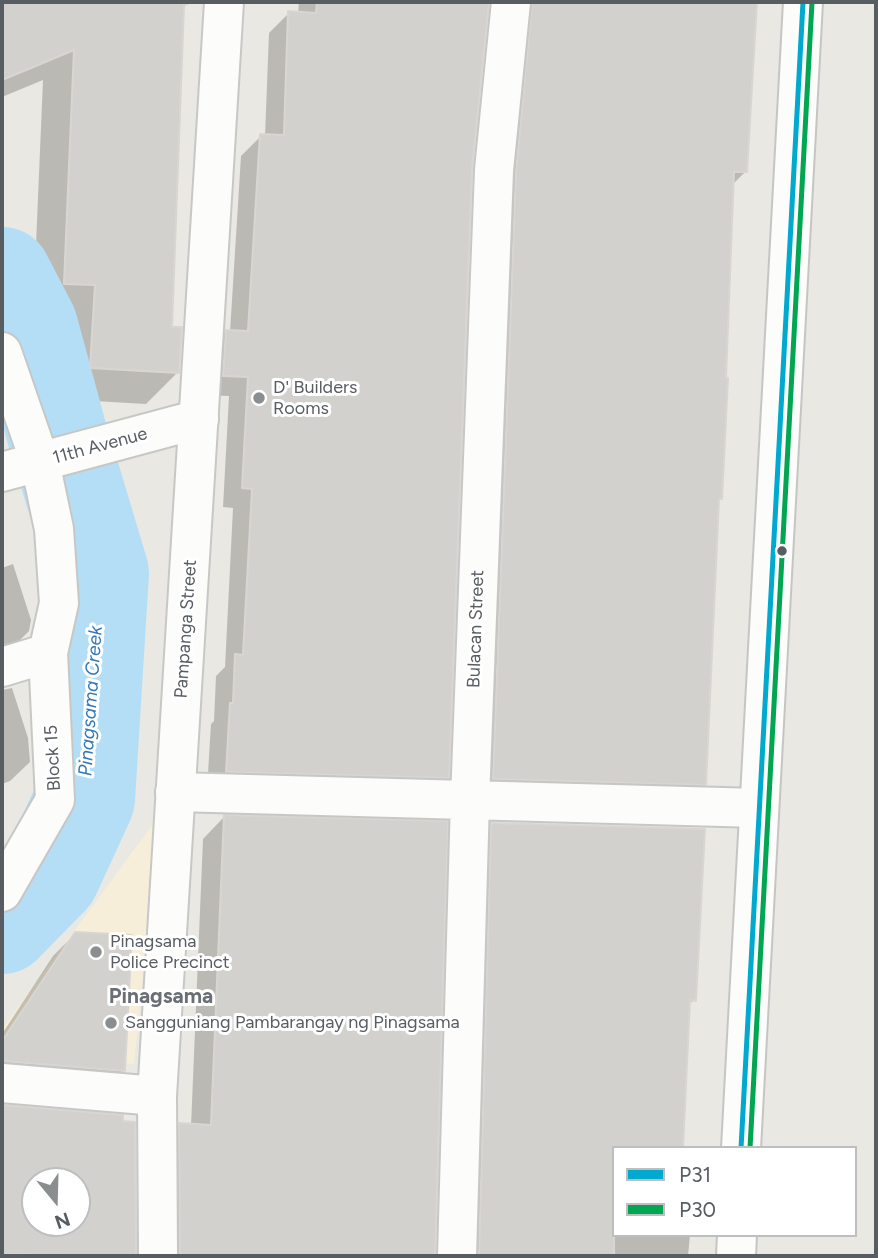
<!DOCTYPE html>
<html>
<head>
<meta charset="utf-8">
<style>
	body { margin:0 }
	#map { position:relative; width:878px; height:1258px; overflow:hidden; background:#eae8e2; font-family:Figtree,sans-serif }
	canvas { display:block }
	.frame { position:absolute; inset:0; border:4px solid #585d62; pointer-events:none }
	.legend { position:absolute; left:612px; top:1146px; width:245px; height:91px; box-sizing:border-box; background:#fff; border:2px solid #bcbec0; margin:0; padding:9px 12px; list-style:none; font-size:21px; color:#585d62 }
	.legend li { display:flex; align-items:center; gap:14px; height:35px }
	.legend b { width:35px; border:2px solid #bcbec0 }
	.north { position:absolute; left:21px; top:1167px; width:70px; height:70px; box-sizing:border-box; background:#fff; border:2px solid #bcbec0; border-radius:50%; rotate:161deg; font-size:19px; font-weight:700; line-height:28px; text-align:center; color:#585d62 }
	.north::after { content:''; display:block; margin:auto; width:24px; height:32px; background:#8b8e8f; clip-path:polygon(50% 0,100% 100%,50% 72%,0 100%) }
</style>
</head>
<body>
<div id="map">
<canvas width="878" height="1258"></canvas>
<div class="frame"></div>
<ul class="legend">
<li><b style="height:9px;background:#00a9ce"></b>P31</li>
<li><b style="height:9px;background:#00a651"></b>P30</li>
</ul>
<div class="north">N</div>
</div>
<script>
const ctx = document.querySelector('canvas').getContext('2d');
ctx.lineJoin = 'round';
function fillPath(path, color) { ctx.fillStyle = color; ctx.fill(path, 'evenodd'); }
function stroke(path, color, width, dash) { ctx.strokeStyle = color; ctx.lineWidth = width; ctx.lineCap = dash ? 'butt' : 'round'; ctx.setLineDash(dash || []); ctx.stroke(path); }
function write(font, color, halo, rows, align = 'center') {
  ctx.font = font + ' Figtree,sans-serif'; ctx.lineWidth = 6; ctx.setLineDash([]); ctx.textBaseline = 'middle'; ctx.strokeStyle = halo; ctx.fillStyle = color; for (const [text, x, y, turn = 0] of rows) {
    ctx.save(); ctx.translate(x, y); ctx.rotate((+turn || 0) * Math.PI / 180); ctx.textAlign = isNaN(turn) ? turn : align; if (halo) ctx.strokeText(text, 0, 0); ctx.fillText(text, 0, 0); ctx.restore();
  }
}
fillPath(new Path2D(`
	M 159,816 L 134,1064 L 2,1051 L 2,1029 Z`), '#f6eed9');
fillPath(new Path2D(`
	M 2,2 L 189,2 L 182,9 L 170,328 L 178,372 L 146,404 L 59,399 L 65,316 L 33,315 L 43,80 L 2,97 Z
	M 299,2 L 487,2 L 470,168 L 447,777 L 428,796 L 207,790 L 211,724 L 214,721 L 216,676 L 225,667 L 233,508 L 223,507 L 229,396 L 204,395 L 207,351 L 227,331 L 230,332 L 241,156 L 261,136 L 265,136 L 269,33 L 289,13 L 298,14 Z
	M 499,2 L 755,2 L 745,172 L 732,185 L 720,498 L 718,501 L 704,784 L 685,803 L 474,798 Z
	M 13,564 L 31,620 L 29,631 L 9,651 L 2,653 L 2,568 Z
	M 12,688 L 28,738 L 30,762 L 10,781 L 2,784 L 2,690 Z
	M 224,817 L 446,823 L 434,1256 L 159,1256 L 158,1147 L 180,1125 L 191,1126 L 203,839 Z
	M 492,824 L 694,1000 L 688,1005 L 614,1148 L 614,1235 L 690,1235 L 688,1256 L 459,1256 L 470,846 Z
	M 75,934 L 123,1071 L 102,1092 L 2,1084 L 2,1034 L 53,956 Z
	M 2,1107 L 121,1117 L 121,1123 L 134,1123 L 134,1256 L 2,1256 ZM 35,1181 L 77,1181 L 77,1223 L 35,1223 Z`), '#0003');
stroke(new Path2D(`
	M 2,277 L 28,327 L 60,445
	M 2,924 L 50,875 L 85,799 L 99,573 L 64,456`), '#b4def6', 100);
const building = new Path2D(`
	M 2,2 L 189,2 L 189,3 L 184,5 L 172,327 L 182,327 L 179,373 L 90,368 L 95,285 L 64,284 L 74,50 L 2,80 Z
	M 317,2 L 489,2 L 472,169 L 449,778 L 226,772 L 230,703 L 233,703 L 235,654 L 243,655 L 252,489 L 242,488 L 248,377 L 223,376 L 226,330 L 248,331 L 260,134 L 284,135 L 288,11 L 316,13 Z
	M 532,2 L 757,2 L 747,172 L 734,172 L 726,378 L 728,378 L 722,499 L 719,499 L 706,785 L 493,779 L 516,172 Z
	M 224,815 L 448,821 L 435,1256 L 180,1256 L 179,1123 L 211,1125 Z
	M 491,823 L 705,829 L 696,1001 L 690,1000 L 683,1148 L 614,1148 L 614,1256 L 479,1256 Z
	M 75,932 L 132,935 L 125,1071 L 2,1061 L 2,1041 Z
	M 2,1105 L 123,1115 L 123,1121 L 135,1122 L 136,1256 L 2,1254 ZM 35,1181 L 77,1181 L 77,1223 L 35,1223 Z`);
fillPath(building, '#d2d1cd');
stroke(building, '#d9d6d2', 2);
const minor = new Path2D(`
	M 2,352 L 40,462 L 54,529 L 59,603 L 48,653 L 55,800 L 2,892
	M 2,472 L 199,419
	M 2,667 L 48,653
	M 175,792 L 759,808
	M 2,1083 L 157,1096
	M 457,1256 L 470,800 L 494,170 L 511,2`);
const tertiary = new Path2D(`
	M 158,1256 L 157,1096 L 224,2`);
const secondary = new Path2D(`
	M 741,1148 L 803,2
	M 736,1256 L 737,1235`);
stroke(minor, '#c7c7c6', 42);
stroke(tertiary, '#c7c7c6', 42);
stroke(secondary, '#c5c6c4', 42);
stroke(minor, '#fcfcfb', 38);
stroke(tertiary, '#fcfcfb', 38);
stroke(secondary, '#fcfcfb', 38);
stroke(new Path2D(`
	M 741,1148 L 803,2`), '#00a9ce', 5);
stroke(new Path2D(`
	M 750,1148 L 812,2`), '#00a651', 5);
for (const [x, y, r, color] of [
	[259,398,7,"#8b8e8f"],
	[782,551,6,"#585d62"],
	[96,952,7,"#8b8e8f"],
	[111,1023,7,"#8b8e8f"]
]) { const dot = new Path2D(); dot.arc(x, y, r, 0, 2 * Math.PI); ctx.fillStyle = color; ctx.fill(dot); stroke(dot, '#fff', 2.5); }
write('18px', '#585d62', '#fff', [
	["D' Builders",273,388],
	["Rooms",273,409],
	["Pinagsama",110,942],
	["Police Precinct",110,963],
	["Sangguniang Pambarangay ng Pinagsama",125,1023]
], 'left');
write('18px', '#585d62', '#fff', [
	["11th Avenue",100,446,-15],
	["Pampanga Street",186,629,-86],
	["Bulacan Street",476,629,-88],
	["Block 15",53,758,-93]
]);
write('italic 19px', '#3479b7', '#fff', [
	["Pinagsama Creek",91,701,-86]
]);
write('bold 21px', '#696f74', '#fff', [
	["Pinagsama",161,997]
]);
</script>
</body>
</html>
